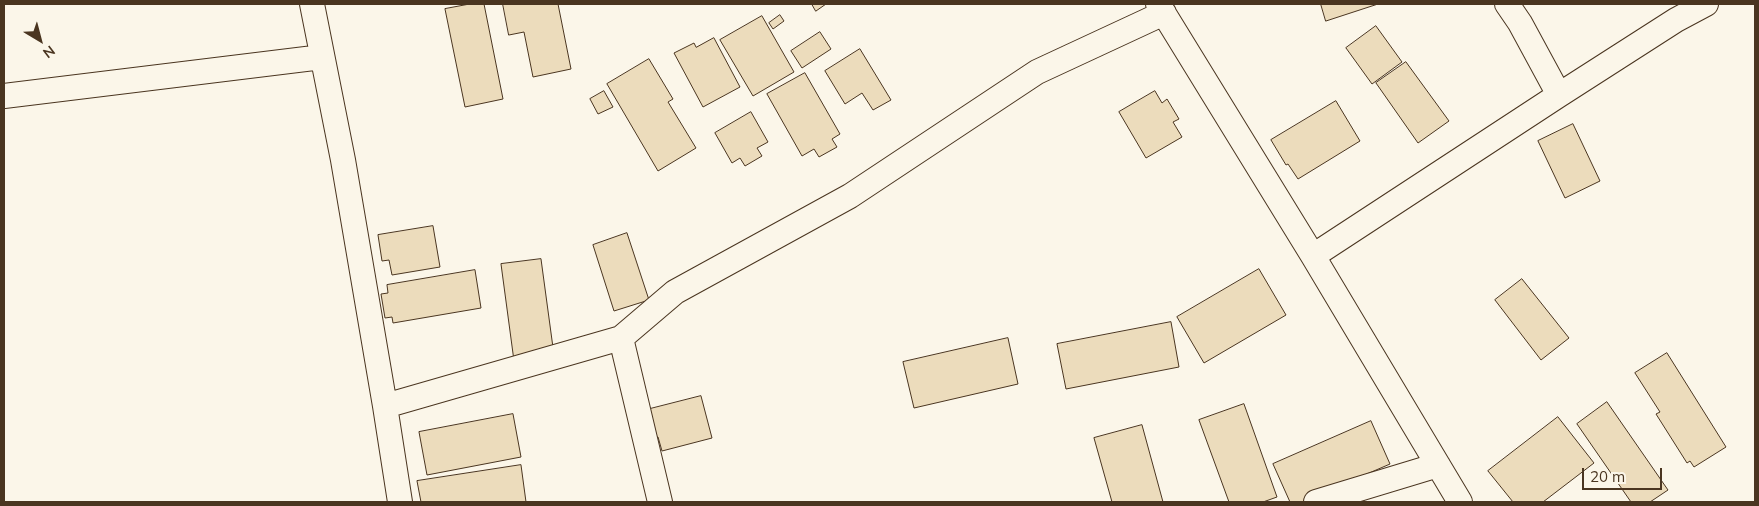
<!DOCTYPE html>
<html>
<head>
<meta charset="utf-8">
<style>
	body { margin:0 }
	#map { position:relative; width:1759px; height:506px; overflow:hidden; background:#fbf6e9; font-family:Mulish,sans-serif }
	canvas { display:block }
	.frame { position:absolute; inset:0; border:5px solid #4a3520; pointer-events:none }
	.north { position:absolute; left:15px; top:15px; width:50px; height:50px; -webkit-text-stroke:4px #fbf6e9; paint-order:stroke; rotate:143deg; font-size:14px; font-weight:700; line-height:20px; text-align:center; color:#4a3520 }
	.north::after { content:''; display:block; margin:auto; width:18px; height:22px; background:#4a3520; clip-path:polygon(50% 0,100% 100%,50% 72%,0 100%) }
	.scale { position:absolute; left:1582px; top:468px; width:80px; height:22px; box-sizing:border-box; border:2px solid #4a3520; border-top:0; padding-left:6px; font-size:15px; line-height:18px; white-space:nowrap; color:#4a3520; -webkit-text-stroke:4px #fbf6e9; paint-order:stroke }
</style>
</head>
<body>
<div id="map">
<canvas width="1759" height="506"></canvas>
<div class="frame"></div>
<div class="north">N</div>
<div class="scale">20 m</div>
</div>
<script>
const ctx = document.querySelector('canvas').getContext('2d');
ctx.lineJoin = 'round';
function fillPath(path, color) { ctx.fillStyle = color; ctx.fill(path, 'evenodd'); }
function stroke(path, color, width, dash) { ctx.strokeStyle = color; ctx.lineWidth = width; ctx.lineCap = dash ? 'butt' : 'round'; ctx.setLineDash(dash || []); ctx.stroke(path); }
const building = new Path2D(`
	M 470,4 L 484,4 L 503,99 L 465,107 L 445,9 Z
	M 503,4 L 558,4 L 571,69 L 533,77 L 524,32 L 509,35 Z
	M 812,4 L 826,4 L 816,11 Z
	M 1321,4 L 1378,4 L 1326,21 Z
	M 780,15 L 784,21 L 773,29 L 769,23 Z
	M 762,16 L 794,72 L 753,96 L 720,40 Z
	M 1376,26 L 1402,62 L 1372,84 L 1346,48 Z
	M 820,32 L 831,49 L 802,68 L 791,51 Z
	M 714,38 L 740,87 L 703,107 L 674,53 L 694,43 L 696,47 Z
	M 860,49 L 891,100 L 873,110 L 862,93 L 845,104 L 825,71 Z
	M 649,59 L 673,99 L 668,102 L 696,148 L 658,171 L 607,84 Z
	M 1406,62 L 1449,121 L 1418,143 L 1376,83 Z
	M 805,73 L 840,134 L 832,139 L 837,147 L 819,157 L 814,149 L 802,156 L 767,94 Z
	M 604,91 L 613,107 L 598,114 L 590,99 Z
	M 1155,91 L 1162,103 L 1167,99 L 1179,119 L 1173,122 L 1182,137 L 1146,158 L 1119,112 Z
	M 1336,101 L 1360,141 L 1298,179 L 1288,164 L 1286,165 L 1271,140 Z
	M 751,112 L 768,142 L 757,148 L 762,156 L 745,166 L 740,158 L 732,163 L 715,133 Z
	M 1573,124 L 1600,181 L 1565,198 L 1538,141 Z
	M 433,226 L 440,267 L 392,275 L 389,260 L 382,261 L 378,235 Z
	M 627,233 L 649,300 L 614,311 L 593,245 Z
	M 541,259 L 554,355 L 514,361 L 501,264 Z
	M 1259,269 L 1286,315 L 1204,363 L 1177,317 Z
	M 475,270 L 481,308 L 393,323 L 392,317 L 385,318 L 381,294 L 388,293 L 387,285 Z
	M 1522,279 L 1569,338 L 1541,360 L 1495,300 Z
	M 1171,322 L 1179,367 L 1066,389 L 1057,344 Z
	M 1008,338 L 1018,384 L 914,408 L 903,362 Z
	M 1667,353 L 1726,447 L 1694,467 L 1690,461 L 1687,463 L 1656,414 L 1660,412 L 1635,373 Z
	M 701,396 L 712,438 L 662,451 L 658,437 L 653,438 L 646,410 Z
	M 1607,402 L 1668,490 L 1650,502 L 1631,502 L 1577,424 Z
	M 1244,404 L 1277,497 L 1263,502 L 1229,502 L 1199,420 Z
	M 513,414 L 521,457 L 427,475 L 419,432 Z
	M 1558,417 L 1594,463 L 1543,502 L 1513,502 L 1488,471 Z
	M 1371,421 L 1390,464 L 1302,502 L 1290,502 L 1273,464 Z
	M 1142,425 L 1163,502 L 1112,502 L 1094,438 Z
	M 521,465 L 526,502 L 421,502 L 417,481 Z`);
fillPath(building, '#ecdcbc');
stroke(building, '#4a3520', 1);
const minor = new Path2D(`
	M 312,4 L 343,160 L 385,406 L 621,338
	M 1158,4 L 1313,256 L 1460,502
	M 1507,4 L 1520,23 L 1559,95
	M 4,96 L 322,57
	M 1313,256 L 1559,95 L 1676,20 L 1706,4
	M 385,406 L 400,502
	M 660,502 L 621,338 L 675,292 L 850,196 L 1037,72 L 1164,13
	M 1316,502 L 1438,465`);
stroke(minor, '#4a3520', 26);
stroke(minor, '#fbf6e9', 24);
</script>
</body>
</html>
